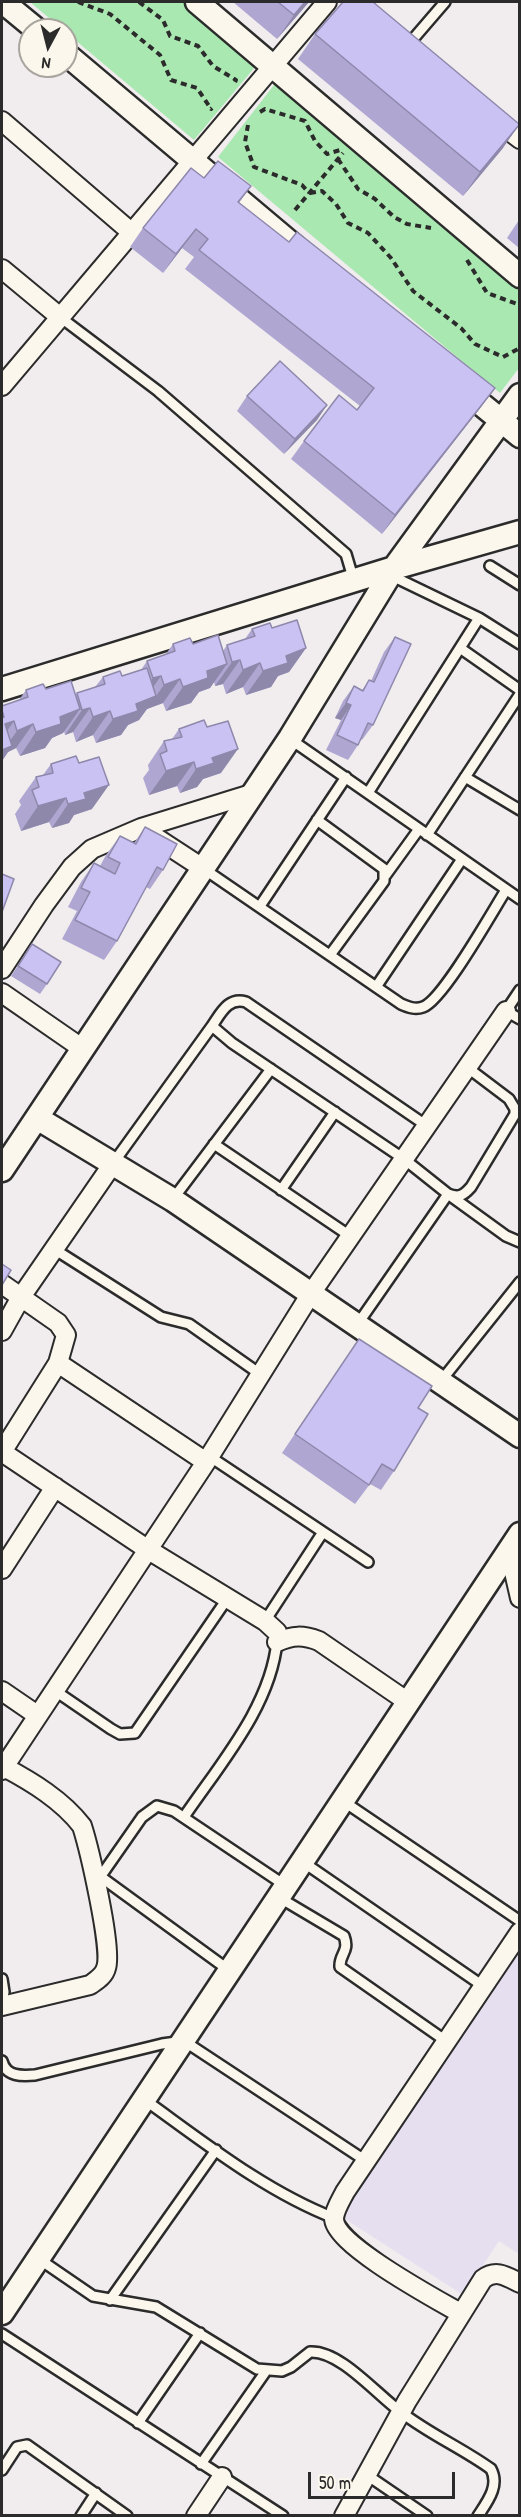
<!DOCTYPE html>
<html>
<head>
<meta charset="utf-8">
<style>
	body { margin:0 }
	#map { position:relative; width:521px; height:2517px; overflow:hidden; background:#f1ecee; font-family:"Patrick Hand",sans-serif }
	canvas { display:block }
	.frame { position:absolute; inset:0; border:3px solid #2b2b2b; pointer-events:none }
	.north { position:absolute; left:18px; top:18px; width:60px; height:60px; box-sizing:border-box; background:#fbf7ec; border:2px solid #a8a59f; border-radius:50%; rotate:187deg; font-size:16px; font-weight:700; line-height:24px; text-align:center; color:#2b2b2b }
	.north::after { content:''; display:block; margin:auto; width:21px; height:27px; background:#2b2b2b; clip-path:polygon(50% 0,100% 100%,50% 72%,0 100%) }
	.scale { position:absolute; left:308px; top:2472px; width:147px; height:27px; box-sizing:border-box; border:3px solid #2b2b2b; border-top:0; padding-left:8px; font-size:18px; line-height:21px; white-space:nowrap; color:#2b2b2b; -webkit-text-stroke:4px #fbf7ec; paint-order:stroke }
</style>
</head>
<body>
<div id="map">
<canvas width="521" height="2517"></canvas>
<div class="frame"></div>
<div class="north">N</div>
<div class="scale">50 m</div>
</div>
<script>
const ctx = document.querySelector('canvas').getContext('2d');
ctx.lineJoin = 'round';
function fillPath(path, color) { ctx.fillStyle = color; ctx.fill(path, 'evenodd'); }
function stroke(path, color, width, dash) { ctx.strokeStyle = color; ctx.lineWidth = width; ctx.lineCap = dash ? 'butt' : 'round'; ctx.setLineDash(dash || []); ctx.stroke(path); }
fillPath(new Path2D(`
	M 519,1945 L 519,2254 L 499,2241 L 463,2295 L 342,2217 Z`), '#e6dff0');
fillPath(new Path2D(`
	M 30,2 L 190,2 L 260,61 L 194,140 Z
	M 281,76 L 519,285 L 519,368 L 500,393 L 218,157 Z`), '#a9e8b0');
const service = new Path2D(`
	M 408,45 L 445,2
	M 60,317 L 158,391 L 346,554 L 354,581
	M 490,566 L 520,585
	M 390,575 L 479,618 L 520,644
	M 460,648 L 520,690
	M 290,739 L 520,899
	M 465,777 L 520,810
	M 368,793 L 479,618
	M 317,820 L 384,869 L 384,881 L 330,955
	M 427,835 L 520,694
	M 204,869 L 401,1004 C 408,1007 415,1010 423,1007 C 443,1000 492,912 506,890
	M 385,876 L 419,829
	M 260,906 L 346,777
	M 376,987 L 462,859
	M 520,990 L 506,1011 L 520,1019
	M 427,1126 L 246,1002 C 228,997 221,1013 212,1026 L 232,1043 L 404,1159 L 448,1194 C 459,1198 463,1196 471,1187 L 515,1114 L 515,1109 L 509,1099 L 468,1068
	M 214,1144 L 350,1236
	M 114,1162 L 212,1026
	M 281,1190 L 335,1112
	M 173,1199 L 271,1069
	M 54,1249 L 161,1317 L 189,1324 L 260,1374
	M 357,1325 L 448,1194 L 506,1236 L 520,1242
	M 441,1381 L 520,1282
	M 209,1456 L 368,1562
	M 265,1621 L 323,1532
	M 54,1690 L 111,1729 L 120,1734 L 135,1733 L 227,1599
	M 343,1801 L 520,1921
	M 184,1817 C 220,1764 271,1706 277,1641
	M 303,1862 L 483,1986
	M 101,1877 L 230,1971
	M 96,1883 L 142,1817 L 157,1806 L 174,1811 L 286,1886
	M 280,1898 L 344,1936 C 350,1952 339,1954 340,1967 L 446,2041
	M 2,1979 L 4,1992 L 2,2004
	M 2,2061 C 6,2077 22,2076 35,2075 L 162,2044 L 184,2041 L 366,2161
	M 145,2100 C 205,2143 265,2191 334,2218
	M 39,2259 L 93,2296 L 156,2307 L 257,2369 L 282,2371 L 291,2367 L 310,2352 C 340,2350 377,2395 401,2412 C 429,2434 462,2448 491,2469 C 500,2486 487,2502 478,2516
	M 110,2300 L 216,2150
	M 2,2334 L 283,2516
	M 138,2423 L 200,2333
	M 201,2464 L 266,2371
	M 2,2470 L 17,2447 L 27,2445 L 127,2516
	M 367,2475 L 427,2516
	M 81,2516 L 96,2493`);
const minor = new Path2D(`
	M 495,120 L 520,139
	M 2,121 L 131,232
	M 2,269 L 60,317
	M 2,386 L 327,2
	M 155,837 L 204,869
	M 2,969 L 44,905 L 72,867 L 92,849 L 141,828 L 251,794
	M 2,993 L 83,1049
	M 2,1284 L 58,1323 L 66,1335 L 58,1363 L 2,1452
	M 2,1331 L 21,1297 L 114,1162
	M 58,1363 L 206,1462
	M 2,1452 L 147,1549 L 265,1621 L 277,1632
	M 509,1550 L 520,1598
	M 2,1569 L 55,1487
	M 277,1642 C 293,1635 303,1635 319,1641 L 408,1702
	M 2,1691 L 37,1715
	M 2,1770 L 206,1462 L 310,1295 L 506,1011
	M 2,2006 L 90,1985 C 97,1980 104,1976 106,1968 C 113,1950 89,1848 82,1826 C 62,1800 32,1782 4,1767
	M 460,2313 C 436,2299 333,2244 334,2218 C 335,2209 341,2200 345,2192 L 520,1932
	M 196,2516 L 222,2477
	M 344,2516 L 407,2401 L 483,2279 C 496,2269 506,2276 520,2283`);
const tertiary = new Path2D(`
	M 3,2 L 37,30
	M 197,2 L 520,276
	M 66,54 L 313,262
	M 459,386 L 520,436
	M 2,689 L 394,568 L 520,532
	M 37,1118 L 173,1200 L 520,1436
	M 2,1170 L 290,738 L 394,568 L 520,395
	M 2,2313 L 520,1534`);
stroke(service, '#2b2b2b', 14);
stroke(minor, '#2b2b2b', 22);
stroke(tertiary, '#2b2b2b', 27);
stroke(new Path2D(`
	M 78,2 L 110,14 L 160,55 L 171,80 L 197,88 L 211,109 L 212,108
	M 139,2 L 163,20 L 170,36 L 198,46 L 213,66 L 236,80 L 235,82
	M 260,112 L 265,109 L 305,121 L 315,141 L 327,154 L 340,150
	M 248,125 L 245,142 L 254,167 L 302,185 L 309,193
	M 338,159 L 358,189 L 375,199 L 394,217 L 407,224 L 431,228
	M 310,193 L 322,191 L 336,204 L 348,223 L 368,233 L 391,258 L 413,291 L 461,328 L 475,344 L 503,357 L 520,348
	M 295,210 L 343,153
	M 467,260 L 487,293 L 520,305`), '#2b2b2b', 4, [6, 4.5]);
stroke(service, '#fbf7ec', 9);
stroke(minor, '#fbf7ec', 18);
stroke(tertiary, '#fbf7ec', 22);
fillPath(new Path2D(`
	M 233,2 L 309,2 L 277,39 Z
	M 315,34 L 503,148 L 463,196 L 298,59 Z
	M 204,178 L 251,186 L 239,203 L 289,242 L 495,388 L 481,407 L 382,534 L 291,459 L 304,441 L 357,410 L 360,406 L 185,269 L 194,257 L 182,248 L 163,273 L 130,247 L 143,228 Z
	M 519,220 L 519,248 L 507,238 Z
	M 247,396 L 327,405 L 317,420 L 284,454 L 237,411 Z
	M 272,628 L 306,648 L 289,672 L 278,676 L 271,687 L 246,695 L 243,687 L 226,694 L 223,684 L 215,686 L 214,682 L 210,688 L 199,692 L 191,703 L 166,711 L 163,703 L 147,709 L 139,720 L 128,725 L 121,735 L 96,743 L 93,735 L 76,742 L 73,732 L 65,735 L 64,731 L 63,733 L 52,738 L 45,748 L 20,756 L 16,748 L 8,752 L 2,761 L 2,706 L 19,700 L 26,690 L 46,689 L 75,695 L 77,693 L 95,687 L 103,677 L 122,676 L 141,670 L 147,661 L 166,654 L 173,644 L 193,644 L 223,651 L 227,645 L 245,639 L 252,629 Z
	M 395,637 L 373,725 L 362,740 L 361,739 L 358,745 L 348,760 L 326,750 L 341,720 L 335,718 L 343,701 L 354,686 L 362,690 L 369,680 L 371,681 L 384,652 Z
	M 179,729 L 221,773 L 203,779 L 197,787 L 180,793 L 177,786 L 149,795 L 143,778 L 149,770 L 148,765 L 164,741 L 172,739 Z
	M 51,764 L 92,809 L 74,815 L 69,823 L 52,828 L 49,822 L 21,831 L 15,814 L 21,805 L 19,801 L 36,777 L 43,775 Z
	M 145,827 L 163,870 L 150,889 L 146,887 L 117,941 L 104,960 L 62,939 L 77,911 L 68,907 L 81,882 L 94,863 L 100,866 L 106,855 L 120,836 L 134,843 Z
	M 32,944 L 47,984 L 40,994 L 11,976 Z
	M 346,1358 L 418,1408 L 394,1471 L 381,1490 L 370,1484 L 355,1504 L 282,1453 Z`), '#afa7d2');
fillPath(new Path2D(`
	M 305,2 L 309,2 L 277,39 L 294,15 Z
	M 519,125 L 503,148 L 463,196 L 480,172 Z
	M 196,229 L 182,248 L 163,273 L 176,254 Z
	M 495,388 L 481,407 L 382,534 L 395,515 Z
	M 327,405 L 317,420 L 284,454 L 295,439 Z
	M 306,648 L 289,672 L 278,676 L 271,687 L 246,695 L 263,671 L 286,656 Z
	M 240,660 L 223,684 L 215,686 L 232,662 Z
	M 260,663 L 243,687 L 226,694 L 243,670 Z
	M 227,664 L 210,688 L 199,692 L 191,703 L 166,711 L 183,687 L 207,671 Z
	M 161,676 L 144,700 L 136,702 L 153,678 Z
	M 180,679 L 163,703 L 147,709 L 139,720 L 128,725 L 121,735 L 96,743 L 113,719 L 136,704 L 156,696 L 164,685 Z
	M 346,703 L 351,705 L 341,720 L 335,718 Z
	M 90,708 L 73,732 L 65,735 L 82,710 Z
	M 80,709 L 63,733 L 52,738 L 45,748 L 20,756 L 36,732 L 60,717 Z
	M 110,711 L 93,735 L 76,742 L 93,717 Z
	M 14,721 L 2,738 L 5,724 Z
	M 33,724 L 16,748 L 8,752 L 2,761 L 2,750 L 4,749 L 17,731 Z
	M 238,749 L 221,773 L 203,779 L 197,787 L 180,793 L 196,769 L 212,758 Z
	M 194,762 L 177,786 L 149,795 L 166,771 Z
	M 109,785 L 92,809 L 74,815 L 69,823 L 52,828 L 68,804 L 84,793 Z
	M 66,798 L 49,822 L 21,831 L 38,806 Z`), '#8e88ab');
const building = new Path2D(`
	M 278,2 L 305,2 L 294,15 Z
	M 343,2 L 373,2 L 519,124 L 519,125 L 480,172 L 315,34 Z
	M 218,161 L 251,186 L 238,202 L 289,242 L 297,232 L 495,388 L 395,515 L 304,441 L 339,395 L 357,410 L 374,388 L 199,250 L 208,239 L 196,229 L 176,254 L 143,228 L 191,168 L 204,178 Z
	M 280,361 L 327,405 L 295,439 L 247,396 Z
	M 297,620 L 306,648 L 286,656 L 288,663 L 263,671 L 260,663 L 243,670 L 240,660 L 232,662 L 227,645 L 255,636 L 252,629 L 270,623 L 272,628 Z
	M 218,635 L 227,664 L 207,671 L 208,678 L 183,687 L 180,679 L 164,685 L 161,676 L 153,678 L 147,661 L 175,651 L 173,644 L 190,638 L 193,644 Z
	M 395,637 L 411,644 L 373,725 L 368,723 L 358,745 L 337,735 L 351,705 L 346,703 L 354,686 L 363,691 L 369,680 L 374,682 Z
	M 147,668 L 156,696 L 136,704 L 138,711 L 113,719 L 110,711 L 93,717 L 90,708 L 82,710 L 77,693 L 105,684 L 103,677 L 120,671 L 122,676 Z
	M 71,681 L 80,709 L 60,717 L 61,724 L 36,732 L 33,724 L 17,731 L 14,721 L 5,724 L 12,746 L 2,750 L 2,718 L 4,717 L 2,710 L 2,706 L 28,697 L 26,690 L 43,684 L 46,689 Z
	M 204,720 L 207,727 L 228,721 L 238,749 L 212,758 L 214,763 L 196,769 L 194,762 L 166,771 L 160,754 L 167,751 L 164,741 L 182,737 L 179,729 Z
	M 76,756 L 79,763 L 99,757 L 109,785 L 84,793 L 86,799 L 68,804 L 66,798 L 38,806 L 32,790 L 39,787 L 36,777 L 53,773 L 51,764 Z
	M 145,827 L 177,844 L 163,870 L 157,867 L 117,941 L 75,920 L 90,892 L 81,888 L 94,863 L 115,874 L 120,863 L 108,857 L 120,836 L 136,844 Z
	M 2,874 L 14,879 L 2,912 Z
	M 32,944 L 61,962 L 47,984 L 18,966 Z
	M 2,1264 L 11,1270 L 2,1285 Z
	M 359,1339 L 432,1386 L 418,1408 L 428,1414 L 394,1471 L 382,1464 L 369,1485 L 295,1434 Z`);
fillPath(building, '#cbc2f4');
stroke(building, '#8e88ab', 1.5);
</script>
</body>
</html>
